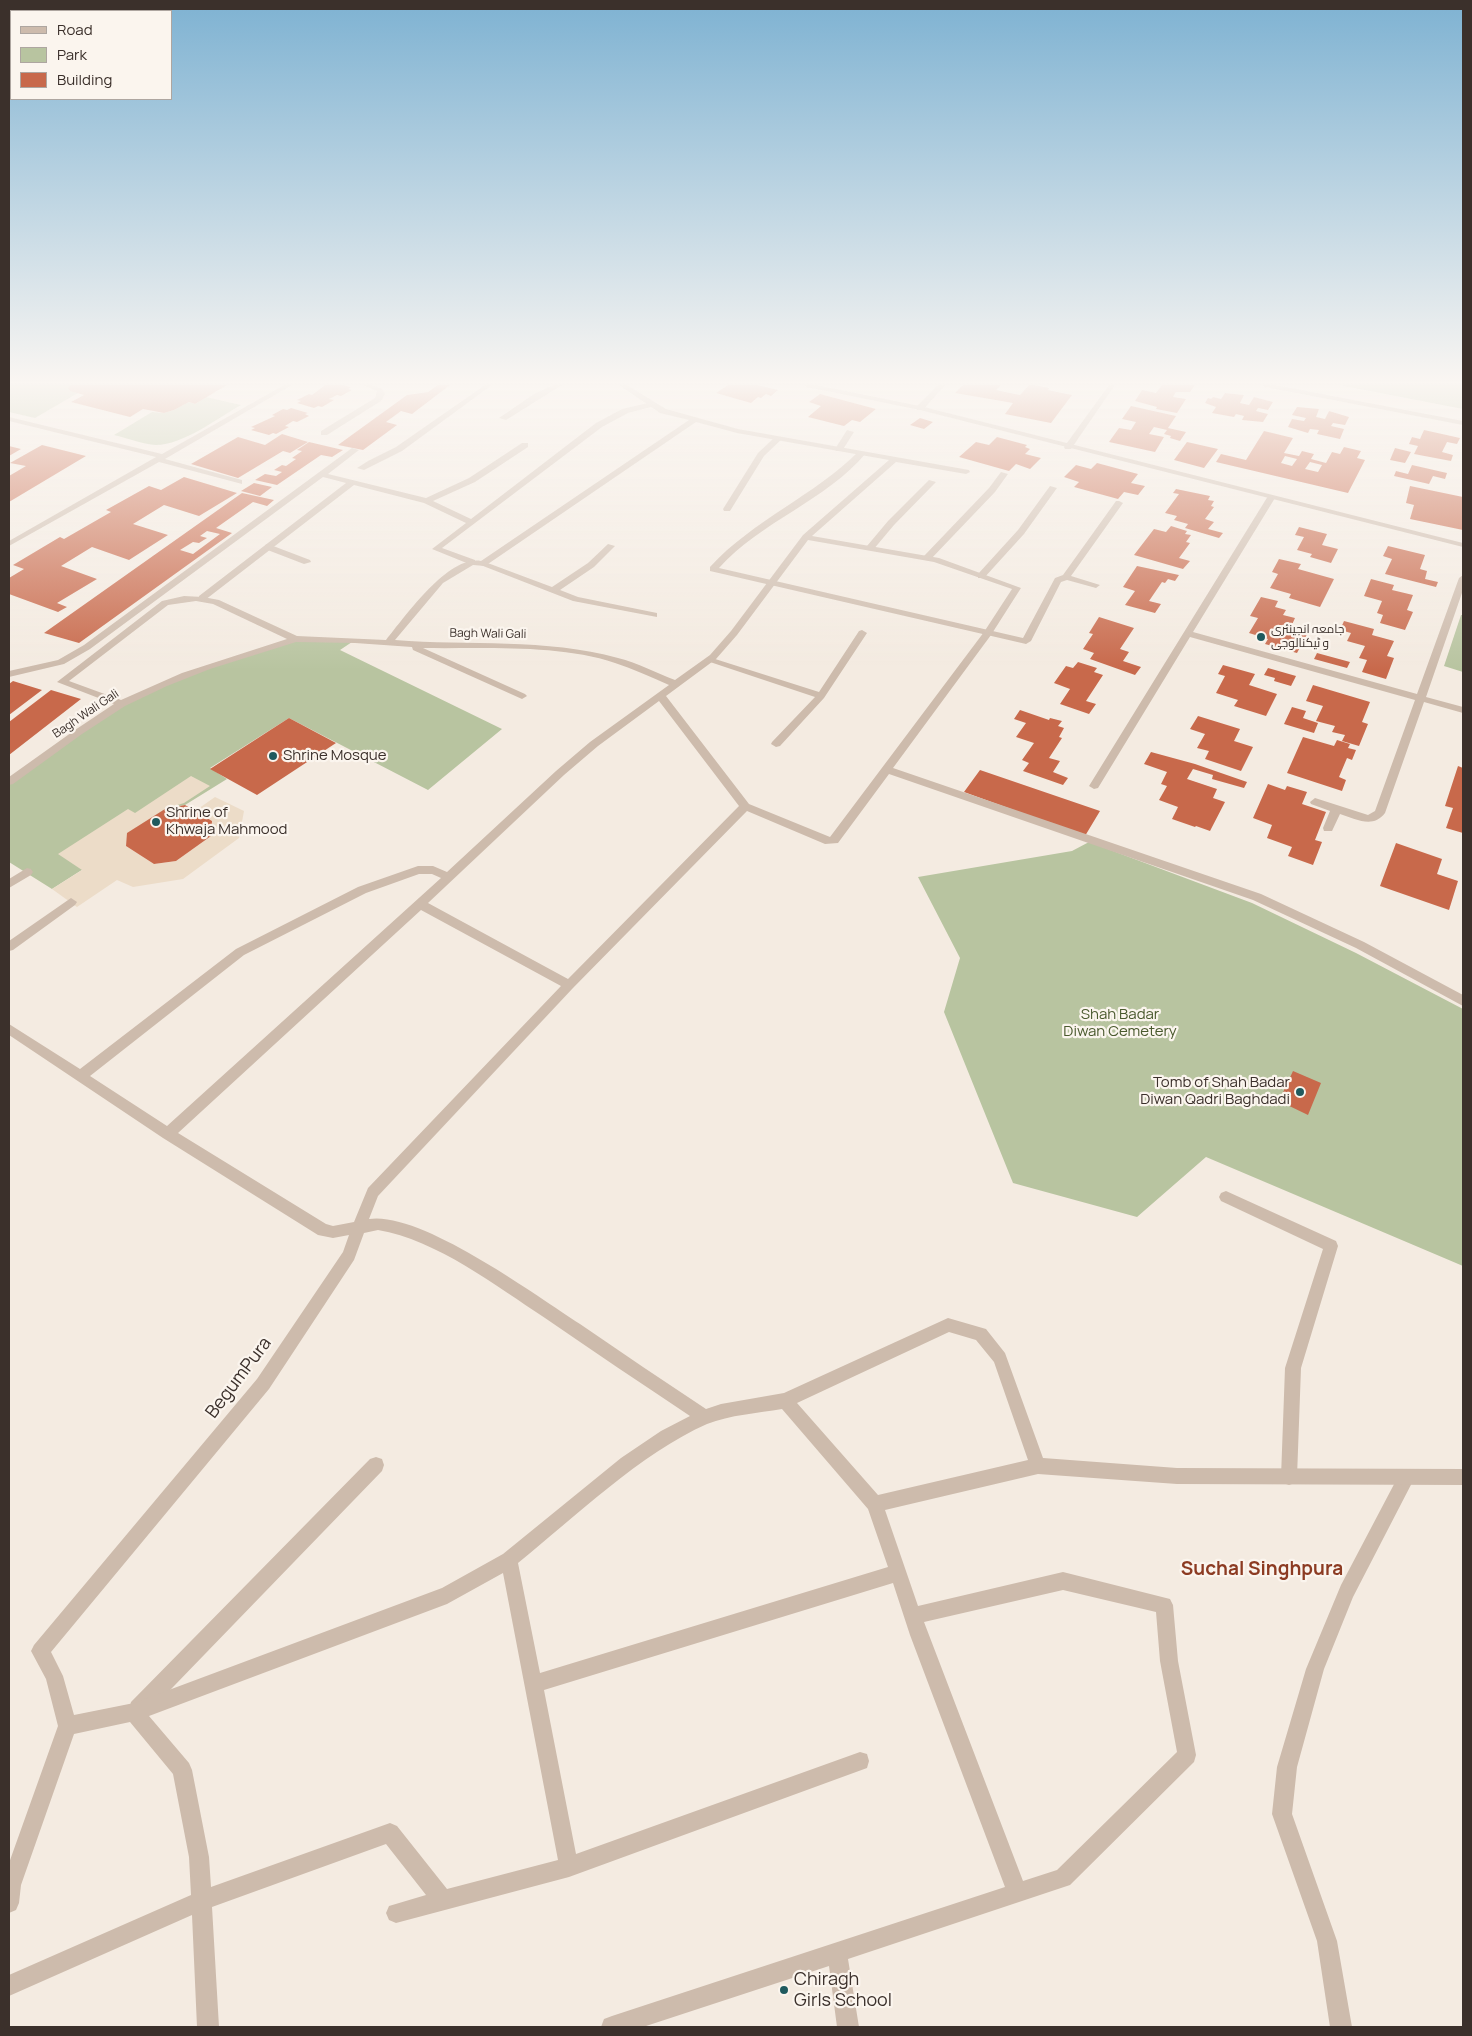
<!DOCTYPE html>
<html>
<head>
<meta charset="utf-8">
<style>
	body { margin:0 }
	#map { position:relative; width:1472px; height:2036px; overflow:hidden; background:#f4ebe1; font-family:Manrope,sans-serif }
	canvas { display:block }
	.frame { position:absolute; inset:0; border:10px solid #3b302b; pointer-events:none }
	.legend { position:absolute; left:10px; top:10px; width:162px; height:90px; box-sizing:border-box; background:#fbf5ee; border:1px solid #aea6a0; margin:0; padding:6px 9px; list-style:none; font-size:15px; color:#3b302b }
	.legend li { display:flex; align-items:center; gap:10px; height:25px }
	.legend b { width:25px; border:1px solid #aea6a0 }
</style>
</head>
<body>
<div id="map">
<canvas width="1472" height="2036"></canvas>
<div class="frame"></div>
<ul class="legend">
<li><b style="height:6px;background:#cdbbac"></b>Road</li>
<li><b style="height:14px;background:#b8c4a0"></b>Park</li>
<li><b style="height:14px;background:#c8694b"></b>Building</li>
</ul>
</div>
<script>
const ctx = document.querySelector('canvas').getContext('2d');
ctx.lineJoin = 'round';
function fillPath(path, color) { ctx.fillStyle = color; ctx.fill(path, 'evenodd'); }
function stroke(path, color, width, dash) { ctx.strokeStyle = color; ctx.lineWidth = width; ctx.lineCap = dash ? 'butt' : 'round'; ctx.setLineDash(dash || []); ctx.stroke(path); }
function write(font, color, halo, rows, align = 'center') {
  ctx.font = font + ' Manrope,Cairo,sans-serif'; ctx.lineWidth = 4.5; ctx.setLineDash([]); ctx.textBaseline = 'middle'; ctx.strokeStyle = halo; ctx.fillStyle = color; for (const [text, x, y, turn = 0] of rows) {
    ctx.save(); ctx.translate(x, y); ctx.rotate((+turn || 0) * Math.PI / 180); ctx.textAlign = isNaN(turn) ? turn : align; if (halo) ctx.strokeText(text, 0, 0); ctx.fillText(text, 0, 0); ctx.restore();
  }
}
fillPath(new Path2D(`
	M 9,385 L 71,385 L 69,390 L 78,393 L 35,418 L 9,412 Z
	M 1339,385 L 1463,385 L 1463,409 Z
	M 206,397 L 241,405 C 218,418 183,445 156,445 C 142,444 127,438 114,435 L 152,412 L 164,413 L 174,410 L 189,402 L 195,404 Z
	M 1461,615 L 1463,615 L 1463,672 L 1444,666 Z
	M 295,639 L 355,640 L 340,650 L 502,729 L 428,790 L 289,718 L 210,768 L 227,779 L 185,805 L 165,809 L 127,833 L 121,845 L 52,889 L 9,862 L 9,782 L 115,708 L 218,662 Z
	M 1089,842 L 1252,903 L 1356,953 L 1463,1009 L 1463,1266 L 1206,1157 L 1137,1217 L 1013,1183 L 944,1012 L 960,958 L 918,877 L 1072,851 Z`), '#b8c4a0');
fillPath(new Path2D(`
	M 191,776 L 210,786 L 184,803 L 165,809 L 128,833 L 126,846 L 154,864 L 176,861 L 211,836 L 212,821 L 195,811 L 215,797 L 244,811 L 239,838 L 183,879 L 133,887 L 117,880 L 77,907 L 52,889 L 82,870 L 58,854 L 128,809 L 135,813 Z`), '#ecdcc8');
fillPath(new Path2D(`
	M 71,385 L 227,385 L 195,404 L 189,402 L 174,410 L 164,413 L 143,409 L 130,417 L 71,402 L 84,395 L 70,391 L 68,388 Z
	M 325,385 L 343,385 L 351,387 L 348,389 L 352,390 L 341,396 L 337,395 L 329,399 L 334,400 L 322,407 L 318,406 L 314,408 L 297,403 L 301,401 L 297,400 L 309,394 L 312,395 Z
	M 438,385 L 450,385 L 412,414 L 401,411 L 386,422 L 397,425 L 363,450 L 338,445 L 407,395 L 428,392 Z
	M 728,385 L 757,385 L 778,390 L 771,396 L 766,394 L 761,398 L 758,397 L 751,403 L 716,393 Z
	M 963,385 L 1001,385 L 996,390 L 1020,395 L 1029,385 L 1034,385 L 1049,388 L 1048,390 L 1072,395 L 1051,423 L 1005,414 L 1013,403 L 955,393 Z
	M 1162,385 L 1195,385 L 1190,392 L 1176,392 L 1173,397 L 1186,399 L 1177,413 L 1156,409 L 1157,407 L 1135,401 L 1142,390 L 1156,393 Z
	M 1225,393 L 1244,395 L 1240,403 L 1249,405 L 1254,397 L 1273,402 L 1268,410 L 1258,408 L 1256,411 L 1268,414 L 1263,422 L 1242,420 L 1244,416 L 1236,414 L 1234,417 L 1212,413 L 1216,407 L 1205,403 L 1208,398 L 1211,399 L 1213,397 L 1221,399 Z
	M 820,394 L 876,409 L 860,422 L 852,420 L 844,426 L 808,417 L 821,406 L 809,402 Z
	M 1131,406 L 1176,416 L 1168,428 L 1186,432 L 1180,441 L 1170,438 L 1171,436 L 1164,434 L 1167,430 L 1154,427 L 1149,434 L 1164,437 L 1155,452 L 1109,442 L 1119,428 L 1131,430 L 1136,422 L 1122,419 Z
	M 1297,407 L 1319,409 L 1316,417 L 1325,419 L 1329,411 L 1349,417 L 1345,425 L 1333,423 L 1331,426 L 1344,429 L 1340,439 L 1317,434 L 1319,430 L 1310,429 L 1308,433 L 1288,427 L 1292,419 L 1304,421 L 1306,418 L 1292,415 Z
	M 291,408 L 308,413 L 305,414 L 309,416 L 297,422 L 293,421 L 285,426 L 289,427 L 276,434 L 273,433 L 269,435 L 251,430 L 255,428 L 251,427 L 275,416 L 272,415 L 283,409 L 287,410 Z
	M 920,418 L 933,422 L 924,429 L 910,425 Z
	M 1424,430 L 1460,438 L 1457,444 L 1447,442 L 1442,452 L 1453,455 L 1451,461 L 1414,454 L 1418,446 L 1409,444 L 1412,437 L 1420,439 Z
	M 1264,431 L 1293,438 L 1284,453 L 1299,456 L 1302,451 L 1314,454 L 1311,459 L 1326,463 L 1332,452 L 1340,454 L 1344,447 L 1361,451 L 1357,458 L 1365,460 L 1348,493 L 1216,462 L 1221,454 L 1246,460 ZM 1285,456 L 1297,459 L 1292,466 L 1281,463 ZM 1310,462 L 1322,465 L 1318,472 L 1305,469 Z
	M 282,434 L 308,442 L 290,453 L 283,451 L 238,478 L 191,464 L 238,437 L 265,445 Z
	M 997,437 L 1027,445 L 1025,447 L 1030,449 L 1025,454 L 1041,458 L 1030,469 L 1016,464 L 1009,471 L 959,457 L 976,442 L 989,445 Z
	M 309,442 L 343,450 L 332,457 L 321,455 L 277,485 L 255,480 L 265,474 L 276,476 L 282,472 L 274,470 L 282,465 L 286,466 L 296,459 L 292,458 L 302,451 L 297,450 Z
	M 1187,442 L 1218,449 L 1204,468 L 1174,460 Z
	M 42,445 L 86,456 L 9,502 L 9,476 L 26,466 L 10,463 Z
	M 9,446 L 21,449 L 9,456 Z
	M 1395,448 L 1411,452 L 1405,463 L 1390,460 Z
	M 1097,463 L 1138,474 L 1131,483 L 1145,486 L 1138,495 L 1124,492 L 1118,499 L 1074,487 L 1079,482 L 1064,477 L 1076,465 L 1091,469 Z
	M 1412,465 L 1447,473 L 1445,479 L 1433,476 L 1429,484 L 1394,476 L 1396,471 L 1408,474 Z
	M 184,477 L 237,493 L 199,516 L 164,505 L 133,524 L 168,535 L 129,560 L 92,547 L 61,566 L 97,579 L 57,603 L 67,607 L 58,612 L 9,594 L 9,578 L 24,569 L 13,565 L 60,537 L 64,539 L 111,512 L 106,510 L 149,486 L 161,490 Z
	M 254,483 L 272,487 L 260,496 L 241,491 Z
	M 1410,486 L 1463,497 L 1463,530 L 1410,519 L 1414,505 L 1406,503 Z
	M 1176,489 L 1210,496 L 1208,500 L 1214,501 L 1211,506 L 1214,507 L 1205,519 L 1214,522 L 1208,529 L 1223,533 L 1219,538 L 1185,528 L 1188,524 L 1174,520 L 1177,516 L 1165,513 L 1179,494 L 1173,493 Z
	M 242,493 L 274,500 L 267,506 L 253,502 L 216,528 L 232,533 L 79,643 L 44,633 ZM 207,531 L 220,534 L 193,554 L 180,550 L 193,542 L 199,543 L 207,538 L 200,536 Z
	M 1171,526 L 1187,531 L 1185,534 L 1191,535 L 1186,542 L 1190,543 L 1179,558 L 1190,561 L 1183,569 L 1134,555 L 1154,529 L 1166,532 Z
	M 1299,527 L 1327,534 L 1322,545 L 1338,549 L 1331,563 L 1310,557 L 1312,554 L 1297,550 L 1304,537 L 1295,535 Z
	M 1388,546 L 1425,555 L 1420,569 L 1427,571 L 1425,579 L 1438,582 L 1436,587 L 1385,574 L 1392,559 L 1383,556 Z
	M 1279,559 L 1301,564 L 1298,569 L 1334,579 L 1320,607 L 1289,598 L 1291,594 L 1270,588 L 1278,574 L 1272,572 Z
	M 1137,566 L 1179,575 L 1175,581 L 1168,579 L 1165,583 L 1162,582 L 1149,601 L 1161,604 L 1155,613 L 1125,605 L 1135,591 L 1123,587 Z
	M 1371,579 L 1394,585 L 1392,590 L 1413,595 L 1407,610 L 1413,612 L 1405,630 L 1380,623 L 1383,615 L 1377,613 L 1382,601 L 1364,596 Z
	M 1261,597 L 1278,601 L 1275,607 L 1286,610 L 1283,615 L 1295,618 L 1290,629 L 1307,634 L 1297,653 L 1265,644 L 1268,639 L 1249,633 L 1258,618 L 1250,616 Z
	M 1099,617 L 1134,628 L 1120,649 L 1129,652 L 1123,661 L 1141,667 L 1135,675 L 1090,659 L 1094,653 L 1083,649 L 1093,634 L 1089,633 Z
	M 1344,621 L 1374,629 L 1372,635 L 1394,641 L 1387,656 L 1394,658 L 1386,679 L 1362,672 L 1367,660 L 1359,658 L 1365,646 L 1347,641 L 1351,633 L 1340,630 Z
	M 1317,653 L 1350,662 L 1347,668 L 1314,659 Z
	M 1078,662 L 1097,668 L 1094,672 L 1103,675 L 1086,701 L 1096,704 L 1089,714 L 1060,704 L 1070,689 L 1054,683 L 1066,666 L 1073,668 Z
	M 1223,665 L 1255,674 L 1249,685 L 1277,694 L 1266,716 L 1234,706 L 1238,700 L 1216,693 L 1225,676 L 1218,674 Z
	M 1268,668 L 1296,676 L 1291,686 L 1274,681 L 1275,678 L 1264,675 Z
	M 13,681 L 42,690 L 9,715 L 9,684 Z
	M 1313,685 L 1370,702 L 1362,722 L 1368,724 L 1359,746 L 1342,741 L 1345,735 L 1332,732 L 1335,726 L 1316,721 L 1323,706 L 1306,701 Z
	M 51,690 L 81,699 L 9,755 L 9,722 Z
	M 1292,707 L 1306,711 L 1303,718 L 1318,723 L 1314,733 L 1284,724 Z
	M 1020,710 L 1049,720 L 1050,718 L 1062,721 L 1058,726 L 1064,728 L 1059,737 L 1062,738 L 1049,758 L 1060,761 L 1053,772 L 1068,778 L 1063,785 L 1023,771 L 1029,763 L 1022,760 L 1034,743 L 1016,737 L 1026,723 L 1014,719 Z
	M 1198,716 L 1240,729 L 1234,741 L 1253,747 L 1241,771 L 1205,759 L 1209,751 L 1197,748 L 1205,734 L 1190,729 Z
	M 289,718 L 336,743 L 257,795 L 210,769 Z
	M 1303,737 L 1334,746 L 1337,740 L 1350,744 L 1348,748 L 1356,750 L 1352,760 L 1347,758 L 1339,777 L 1346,780 L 1342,791 L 1287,773 Z
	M 1151,752 L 1195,764 L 1247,782 L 1244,788 L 1212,779 L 1213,775 L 1193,769 L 1187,779 L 1217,789 L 1213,798 L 1225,802 L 1210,831 L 1196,826 L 1195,827 L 1172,819 L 1178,807 L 1159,800 L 1167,786 L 1161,784 L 1167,772 L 1144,764 Z
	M 1458,766 L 1463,768 L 1463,833 L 1446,828 L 1453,808 L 1445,806 Z
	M 980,770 L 1100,811 L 1085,836 L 964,792 Z
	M 1268,784 L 1285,790 L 1287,786 L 1307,792 L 1302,804 L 1326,812 L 1315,840 L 1322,842 L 1313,865 L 1288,856 L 1292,847 L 1267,838 L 1272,825 L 1253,818 Z
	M 185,805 L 212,821 L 211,836 L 176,861 L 154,864 L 126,846 L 127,833 L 165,809 Z
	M 1396,843 L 1442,859 L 1437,874 L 1458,881 L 1449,910 L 1380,886 Z
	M 1293,1071 L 1321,1083 L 1308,1115 L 1279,1101 Z`), '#c8694b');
fillPath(new Path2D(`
	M 284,385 L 292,385 L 165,459 L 242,480 L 242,484 L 159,462 L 9,546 L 9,541 L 156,457 L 9,421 L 9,417 L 162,454 Z
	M 363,385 L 372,385 L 382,389 L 385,394 L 381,401 L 327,435 L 321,435 L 321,431 L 375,398 L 377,391 Z
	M 485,385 L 492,385 L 402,451 L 364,470 L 357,468 L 368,461 L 396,447 Z
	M 554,385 L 562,385 L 506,420 L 499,418 L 534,394 Z
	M 938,385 L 945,385 L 923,410 L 917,410 L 917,406 Z
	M 1109,385 L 1115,385 L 1071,449 L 1065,449 L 1064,447 Z
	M 1262,385 L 1275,385 L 1463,421 L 1463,425 L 1265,387 Z
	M 652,402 L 656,404 L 655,406 L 628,413 L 602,427 L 442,548 L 475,560 L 475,564 L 469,564 L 432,549 L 466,523 L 424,503 L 354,485 L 205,600 L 199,600 L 199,596 L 346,483 L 323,477 L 90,649 L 64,664 L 9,677 L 9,671 L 58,660 L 84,645 L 352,448 L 359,450 L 328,474 L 426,498 L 469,478 L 522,443 L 528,443 L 528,447 L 475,482 L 433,501 L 471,519 L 596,423 L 622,409 Z
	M 847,430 L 854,432 L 842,451 L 836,451 L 835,449 Z
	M 776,436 L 783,438 L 764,456 L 730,511 L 724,511 L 723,509 L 758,453 Z
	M 859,451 L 866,453 C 826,501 761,521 719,568 L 1023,638 L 1055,578 L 1063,575 L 1116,501 L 1119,501 L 1123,503 L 1071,576 L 1100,585 L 1096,588 L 1067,580 L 1061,582 L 1031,641 L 1026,644 L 710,571 L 710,567 C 753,520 814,496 859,451 Z
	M 1001,472 L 1008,474 L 995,492 L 930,560 L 924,560 L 924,556 L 989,488 Z
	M 929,480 L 936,482 L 894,525 L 873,550 L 867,550 L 867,546 L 888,521 Z
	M 1050,486 L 1057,488 L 1024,534 L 984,578 L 978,578 L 978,574 L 1018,530 Z
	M 1268,496 L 1275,498 L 1193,632 L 1417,694 L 1459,578 L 1463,575 L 1463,590 L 1426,697 L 1463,707 L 1463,713 L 1424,702 L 1385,813 C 1373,829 1356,819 1340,814 L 1332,831 L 1324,831 L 1323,828 L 1330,811 L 1311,804 L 1310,802 L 1315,798 L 1368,815 L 1375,811 L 1415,700 L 1190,637 L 1098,788 L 1094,789 L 1089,786 Z
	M 608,544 L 615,546 L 594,567 L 560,590 L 578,597 L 657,613 L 657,617 L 573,601 L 478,564 L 485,562 L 552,587 L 588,563 Z
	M 862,630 L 867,633 L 824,698 L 780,746 L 776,747 L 771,744 L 772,742 L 815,697 L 704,660 L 709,657 L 712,658 L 819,692 L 859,631 Z
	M 27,868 L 31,869 L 33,872 L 31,875 L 9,888 L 9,879 Z
	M 71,898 L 77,902 L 75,905 L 13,950 L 9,951 L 9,941 Z
	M 1226,1191 L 1336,1241 L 1338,1246 L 1301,1368 L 1297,1477 L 1295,1483 L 1289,1485 L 1283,1483 L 1281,1477 L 1285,1368 L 1323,1249 L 1221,1201 L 1219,1197 L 1221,1193 Z
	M 376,1457 L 382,1459 L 384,1465 L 382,1471 L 145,1716 L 138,1718 L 131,1716 L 129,1709 L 131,1702 L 370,1459 Z
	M 1407,1469 L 1413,1471 L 1415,1477 L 1353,1597 L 1324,1669 L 1297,1767 L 1292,1814 L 1337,1941 L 1352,2027 L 1330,2027 L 1317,1941 L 1272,1814 L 1277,1767 L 1306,1669 L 1341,1585 L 1401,1471 Z`), '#cdbbac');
fillPath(new Path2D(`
	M 619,385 L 627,385 L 666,409 L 738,429 L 969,470 L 970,472 L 966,474 L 896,462 L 812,536 L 939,558 L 1021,588 L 991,635 L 893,768 L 1261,894 L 1364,942 L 1463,995 L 1463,1006 L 1356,948 L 1253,900 L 889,774 L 838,843 L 825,844 L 747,811 L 573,988 L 378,1196 L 369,1219 C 421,1211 535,1295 580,1324 C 622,1353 664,1381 706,1409 L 721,1404 L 784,1393 L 948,1318 L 986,1329 L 1005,1353 L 1043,1458 L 1177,1468 L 1463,1469 L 1463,1485 L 1177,1484 L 1038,1474 L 885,1510 L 918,1606 L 1063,1572 L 1170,1599 L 1173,1605 L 1178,1661 L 1196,1755 L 1194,1762 L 1070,1885 L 848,1959 L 859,2027 L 837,2027 L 829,1966 L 643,2027 L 601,2027 L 604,2019 L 612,2016 L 1005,1887 L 910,1635 L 893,1583 L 544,1690 L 576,1854 L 860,1752 L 867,1754 L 869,1761 L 867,1768 L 569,1877 L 396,1923 L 389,1920 L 386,1913 L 389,1906 L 426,1895 L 386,1844 L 212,1907 L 219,2027 L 197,2027 L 192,1915 L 9,1996 L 9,1975 L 191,1895 L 189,1857 L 173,1774 L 130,1722 L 74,1734 L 21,1885 L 19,1903 L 16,1910 L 9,1913 L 9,1863 L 58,1726 L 46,1679 L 31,1651 L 34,1645 L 257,1379 L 343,1252 L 349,1235 L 333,1238 L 318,1235 L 163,1138 L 9,1035 L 9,1024 L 80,1069 L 236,949 L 358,887 L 418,866 L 433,866 L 447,872 L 556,771 L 590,742 L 669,685 C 651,677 633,669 615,663 C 559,644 482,649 423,648 L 525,694 L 527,696 L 522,699 L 413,650 L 412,647 L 355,643 L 296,642 L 210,669 L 167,686 L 125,706 L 82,734 L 13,784 L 9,785 L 9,777 L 75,730 L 114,704 L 57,682 L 162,601 L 184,596 L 203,597 L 219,600 L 297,636 L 386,640 C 405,617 448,555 481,561 L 689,420 L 660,413 ZM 696,422 L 737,433 L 889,460 L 803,535 L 731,631 L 710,655 L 675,680 C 656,673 638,663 618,658 C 546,638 469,646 395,640 L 443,583 L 473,565 L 485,566 ZM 808,540 L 934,562 L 1012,589 L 984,632 L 830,837 L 749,804 L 666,696 L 716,659 L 737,635 ZM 196,601 L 213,604 L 287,639 L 182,673 L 121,700 L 69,681 L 168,605 ZM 659,701 L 739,806 L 568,979 L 428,903 L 564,775 L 598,746 ZM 419,874 L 432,874 L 441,878 L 167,1126 L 90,1076 L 244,955 L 366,893 ZM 421,910 L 561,986 L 368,1188 L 354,1222 L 333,1226 L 326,1224 L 178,1133 ZM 378,1230 C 437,1240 496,1286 545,1318 C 593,1351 642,1384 690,1416 L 661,1431 L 621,1458 L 503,1554 L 442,1588 L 134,1703 L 74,1715 L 63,1676 L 51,1652 L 269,1389 L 354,1260 L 364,1233 ZM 949,1332 L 976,1340 L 994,1362 L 1028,1460 L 878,1495 L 797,1403 ZM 782,1409 L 868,1509 L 888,1567 L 540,1673 L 518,1563 C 575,1517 641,1453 707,1424 C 730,1415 758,1413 782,1409 ZM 503,1573 L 558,1860 L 447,1889 L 397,1826 L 390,1823 L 211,1887 L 209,1857 L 192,1770 L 189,1763 L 149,1716 L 447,1604 ZM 1063,1590 L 1156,1612 L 1160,1661 L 1177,1752 L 1057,1870 L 1023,1881 L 924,1622 Z
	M 804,385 L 816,385 L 920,406 L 1463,543 L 1463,547 L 920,410 L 807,387 Z
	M 268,544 L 310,560 L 311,562 L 304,564 L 265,549 L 265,545 Z`), '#cdbbac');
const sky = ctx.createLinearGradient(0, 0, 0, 670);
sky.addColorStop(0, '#7eb2d2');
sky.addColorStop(0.57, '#faf6f2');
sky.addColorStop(1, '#faf6f200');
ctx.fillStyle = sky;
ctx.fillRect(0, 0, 1472, 670);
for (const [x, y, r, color] of [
	[1261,637,5,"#1f5a5e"],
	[273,756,5,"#1f5a5e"],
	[156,822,5,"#1f5a5e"],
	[1300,1092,5,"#1f5a5e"],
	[784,1990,5,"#1f5a5e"]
]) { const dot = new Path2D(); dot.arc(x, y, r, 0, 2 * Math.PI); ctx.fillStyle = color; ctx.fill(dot); stroke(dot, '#fbf5ee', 2); }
write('12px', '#3b302b', '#fbf5ee', [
	["جامعہ انجینئری",1271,630],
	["و ٹیکنالوجی",1271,644]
], 'left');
write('12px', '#3b302b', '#fbf5ee', [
	["Bagh Wali Gali",488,634,1],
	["Bagh Wali Gali",86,714,-34]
]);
write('15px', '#3b302b', '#fbf5ee', [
	["Shrine Mosque",283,756],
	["Shrine of",166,813],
	["Khwaja Mahmood",166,830],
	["Tomb of Shah Badar",1290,1083,"right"],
	["Diwan Qadri Baghdadi",1290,1100,"right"]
], 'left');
write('15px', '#4a5a2e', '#fbf5ee', [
	["Shah Badar",1120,1015],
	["Diwan Cemetery",1120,1032]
]);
write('18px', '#3b302b', '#fbf5ee', [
	["BegumPura",239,1378,-53]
]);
write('18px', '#3b302b', '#fbf5ee', [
	["Chiragh",794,1980],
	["Girls School",794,2001]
], 'left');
write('bold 19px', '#8c3b22', '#fbf5ee', [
	["Suchal Singhpura",1262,1570]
]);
</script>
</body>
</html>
